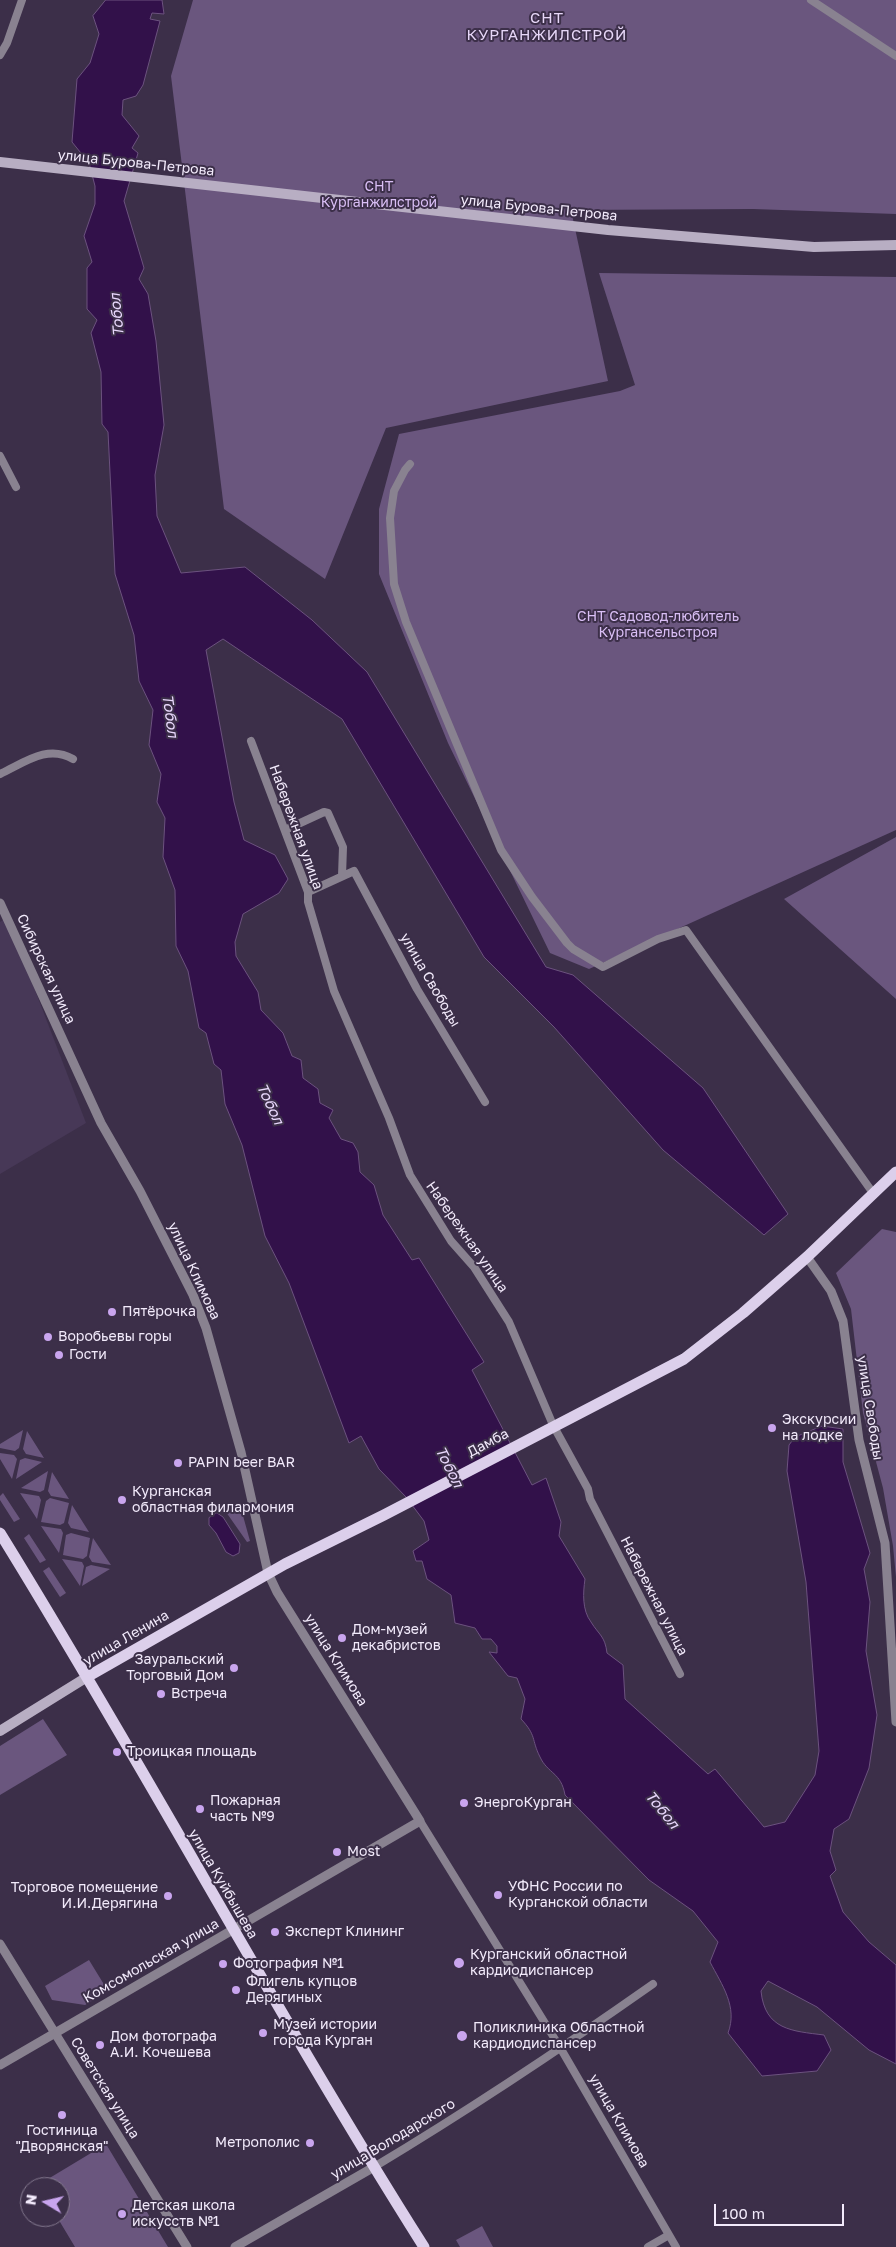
<!DOCTYPE html>
<html>
<head>
<meta charset="utf-8">
<style>
	body { margin:0 }
	#map { position:relative; width:896px; height:2247px; overflow:hidden; background:#3c2f49; font-family:"Golos Text",sans-serif }
	canvas { display:block }
	.north { position:absolute; left:20px; top:2177px; width:50px; height:50px; box-sizing:border-box; background:#3c2f49; border:1px solid #857a90; border-radius:50%; rotate:279deg; font-size:14px; font-weight:700; line-height:20px; text-align:center; color:#f2eafb }
	.north::after { content:''; display:block; margin:auto; width:18px; height:22px; background:#c9a5ee; clip-path:polygon(50% 0,100% 100%,50% 72%,0 100%) }
	.scale { position:absolute; left:714px; top:2204px; width:130px; height:22px; box-sizing:border-box; border:2px solid #f2eafb; border-top:0; padding-left:6px; font-size:15px; line-height:18px; white-space:nowrap; color:#f2eafb; -webkit-text-stroke:4px #3c2f49; paint-order:stroke }
</style>
</head>
<body>
<div id="map">
<canvas width="896" height="2247"></canvas>
<div class="north">N</div>
<div class="scale">100 m</div>
</div>
<script>
const ctx = document.querySelector('canvas').getContext('2d');
ctx.lineJoin = 'round';
function fillPath(path, color) { ctx.fillStyle = color; ctx.fill(path, 'evenodd'); }
function stroke(path, color, width, dash) { ctx.strokeStyle = color; ctx.lineWidth = width; ctx.lineCap = dash ? 'butt' : 'round'; ctx.setLineDash(dash || []); ctx.stroke(path); }
function write(font, color, halo, rows, align = 'center') {
  ctx.font = font + ' "Golos Text",sans-serif'; ctx.lineWidth = 4; ctx.setLineDash([]); ctx.textBaseline = 'middle'; ctx.strokeStyle = halo; ctx.fillStyle = color; for (const [text, x, y, turn = 0] of rows) {
    ctx.save(); ctx.translate(x, y); ctx.rotate((+turn || 0) * Math.PI / 180); ctx.textAlign = isNaN(turn) ? turn : align; if (halo) ctx.strokeText(text, 0, 0); ctx.fillText(text, 0, 0); ctx.restore();
  }
}
fillPath(new Path2D(`
	M 7,917 L 86,1123 L 0,1174 L 0,922 Z`), '#473857');
fillPath(new Path2D(`
	M 193,0 L 896,0 L 896,214 L 753,209 L 571,210 L 608,381 L 386,428 L 325,579 L 224,509 L 171,76 Z
	M 599,273 L 896,277 L 896,830 L 589,969 L 550,953 L 448,743 L 379,574 L 379,509 L 399,434 L 620,391 L 635,385 Z
	M 896,837 L 896,999 L 784,899 Z
	M 882,1229 L 896,1232 L 896,1577 L 893,1546 L 883,1488 L 863,1413 L 851,1309 L 836,1273 Z
	M 23,1430 L 19,1448 L 15,1451 L 0,1448 L 0,1444 Z
	M 27,1431 L 44,1458 L 26,1454 L 23,1449 Z
	M 0,1453 L 14,1455 L 17,1459 L 12,1479 L 0,1459 Z
	M 25,1458 L 42,1462 L 16,1479 L 20,1460 Z
	M 48,1471 L 44,1490 L 40,1492 L 21,1488 Z
	M 52,1472 L 69,1499 L 51,1496 L 48,1491 Z
	M 3,1493 L 20,1519 L 14,1522 L 0,1500 L 0,1496 Z
	M 20,1493 L 39,1496 L 41,1500 L 37,1519 Z
	M 50,1498 L 69,1503 L 64,1523 L 60,1525 L 41,1522 L 46,1501 Z
	M 72,1505 L 89,1532 L 71,1528 L 68,1523 Z
	M 240,1505 L 250,1541 L 247,1542 L 226,1512 Z
	M 41,1526 L 61,1529 L 63,1533 L 59,1553 Z
	M 71,1533 L 90,1538 L 87,1556 L 83,1559 L 63,1555 L 66,1535 Z
	M 29,1534 L 46,1560 L 40,1563 L 24,1538 Z
	M 93,1538 L 111,1565 L 92,1562 L 89,1557 Z
	M 62,1559 L 82,1562 L 84,1566 L 80,1586 Z
	M 91,1565 L 110,1569 L 82,1586 L 86,1567 Z
	M 49,1567 L 66,1593 L 60,1597 L 43,1571 Z
	M 43,1719 L 67,1755 L 0,1795 L 0,1746 Z
	M 89,1960 L 108,1991 L 85,2005 L 52,2000 L 45,1986 Z
	M 106,2144 L 168,2247 L 75,2247 L 57,2217 L 60,2217 L 60,2187 L 39,2187 L 38,2185 Z
	M 482,2226 L 493,2247 L 460,2247 L 456,2240 Z`), '#6a567e');
const water = new Path2D(`
	M 106,0 L 162,0 L 164,14 L 152,13 L 150,19 L 160,21 L 143,85 L 136,96 L 123,100 L 122,115 L 139,136 L 132,148 L 138,153 L 124,201 L 144,268 L 139,279 L 148,294 L 156,341 L 164,425 L 155,475 L 157,516 L 181,573 L 245,567 L 312,620 L 367,672 L 546,967 L 573,975 L 703,1088 L 788,1214 L 764,1235 L 663,1150 L 554,1027 L 484,957 L 342,719 L 223,639 L 206,650 L 234,802 L 244,840 L 275,855 L 288,879 L 279,893 L 243,914 L 235,942 L 236,956 L 258,992 L 261,1010 L 283,1033 L 292,1056 L 301,1060 L 303,1078 L 318,1089 L 320,1103 L 333,1110 L 329,1118 L 341,1139 L 353,1143 L 358,1152 L 360,1172 L 374,1185 L 383,1215 L 412,1260 L 419,1258 L 484,1362 L 472,1370 L 532,1485 L 546,1478 L 561,1522 L 559,1536 L 585,1579 C 583,1593 582,1610 591,1622 C 599,1635 605,1636 607,1653 L 623,1665 L 625,1699 L 708,1774 L 715,1769 L 764,1827 L 785,1822 L 815,1775 L 819,1751 L 806,1582 L 787,1471 L 789,1445 L 795,1437 L 822,1426 L 843,1429 L 843,1462 L 870,1553 L 864,1569 L 870,1602 L 866,1651 L 877,1715 L 869,1768 L 849,1819 L 834,1829 L 830,1851 L 836,1870 L 830,1876 L 843,1912 L 869,1942 L 896,1965 L 896,2064 L 869,2050 L 817,2007 L 768,1981 L 761,1991 C 765,2030 792,2031 824,2035 L 831,2050 L 817,2071 L 762,2076 L 728,2033 C 738,2007 722,1985 710,1962 L 718,1942 L 693,1911 L 649,1880 L 565,1795 C 561,1772 548,1774 540,1757 C 531,1739 537,1736 521,1719 L 525,1699 L 517,1678 L 508,1676 L 489,1652 L 497,1653 L 497,1646 L 491,1639 L 482,1639 L 475,1628 L 455,1623 L 451,1595 L 427,1579 L 422,1561 L 416,1561 L 413,1551 L 429,1540 L 424,1521 L 406,1497 L 379,1469 L 361,1436 L 349,1443 L 289,1283 L 265,1236 L 242,1145 L 225,1104 L 221,1070 L 214,1064 L 206,1033 L 199,1028 L 188,971 L 176,946 L 175,890 L 163,857 L 165,818 L 157,802 L 161,774 L 149,745 L 153,710 L 139,681 L 134,635 L 115,574 L 108,432 L 102,424 L 101,372 L 91,333 L 97,320 L 87,309 L 87,268 L 92,262 L 84,236 L 95,204 L 95,186 L 89,163 L 72,142 L 77,79 L 90,63 L 99,34 L 93,16 Z
	M 217,1513 L 223,1517 L 240,1544 L 239,1553 L 233,1556 L 226,1552 L 216,1533 L 209,1525 L 209,1518 Z`);
fillPath(water, '#32114a');
stroke(water, '#6c527f', 1);
stroke(new Path2D(`
	M 811,0 L 896,56
	M 0,55 L 7,43 L 22,0
	M 0,456 L 16,487
	M 410,464 L 405,470 L 394,491 L 390,518 L 394,584 L 406,622 L 501,850 L 532,897 L 567,943 L 573,949 L 603,967 L 658,939 L 686,930 L 873,1193
	M 251,741 L 308,892 L 308,902 L 334,991 L 389,1118 L 410,1175 L 451,1241 L 474,1267 L 509,1322 L 553,1425 L 588,1489 L 590,1499 L 680,1674
	M 0,774 C 24,763 47,744 73,759
	M 285,830 L 324,812 L 328,813 L 343,847 L 342,876
	M 308,892 L 354,871 L 417,989 L 485,1102
	M 420,1821 L 561,2049 L 676,2247
	M 374,2167 C 469,2110 562,2048 653,1984
	M 648,2247 L 669,2235`), '#898290', 8);
stroke(new Path2D(`
	M 0,903 L 101,1123 L 140,1191 L 193,1295 L 206,1328 L 241,1452 L 268,1573 L 277,1592 L 420,1821 L 0,2065
	M 807,1257 L 831,1291 L 843,1321 L 859,1440 L 885,1543 L 896,1722
	M 0,1944 L 187,2247
	M 235,2247 L 374,2167`), '#898290', 9);
stroke(new Path2D(`
	M 0,162 L 608,230 L 814,247 L 896,245
	M 0,1731 L 87,1677`), '#b8aec3', 10);
stroke(new Path2D(`
	M 0,1533 C 146,1769 276,2013 424,2247
	M 87,1677 L 285,1564 L 384,1515 L 684,1359 L 743,1313 L 807,1257 L 896,1172`), '#dccfeb', 11);
for (const [x, y, r, color] of [
	[112,1312,5,"#c9a5ee"],
	[48,1337,5,"#c9a5ee"],
	[59,1355,5,"#c9a5ee"],
	[772,1428,5,"#c9a5ee"],
	[178,1463,5,"#c9a5ee"],
	[122,1500,5,"#c9a5ee"],
	[342,1638,5,"#c9a5ee"],
	[234,1668,5,"#c9a5ee"],
	[161,1694,5,"#c9a5ee"],
	[117,1752,5,"#c9a5ee"],
	[464,1803,5,"#c9a5ee"],
	[200,1809,5,"#c9a5ee"],
	[337,1852,5,"#c9a5ee"],
	[498,1895,5,"#c9a5ee"],
	[168,1896,5,"#c9a5ee"],
	[275,1932,5,"#c9a5ee"],
	[459,1963,6,"#c9a5ee"],
	[223,1964,5,"#c9a5ee"],
	[236,1990,5,"#c9a5ee"],
	[263,2033,5,"#c9a5ee"],
	[462,2036,6,"#c9a5ee"],
	[100,2045,5,"#c9a5ee"],
	[62,2115,5,"#c9a5ee"],
	[310,2143,5,"#c9a5ee"],
	[122,2214,5,"#c9a5ee"]
]) { const dot = new Path2D(); dot.arc(x, y, r, 0, 2 * Math.PI); ctx.fillStyle = color; ctx.fill(dot); stroke(dot, '#3c2f49', 2); }
write('14px', '#f2eafb', '#3c2f49', [
	["улица Бурова-Петрова",136,163,6],
	["улица Бурова-Петрова",539,208,6],
	["Набережная улица",296,827,70],
	["Сибирская улица",46,969,65],
	["улица Свободы",430,980,60],
	["Набережная улица",467,1237,55],
	["улица Климова",194,1271,65],
	["улица Свободы",870,1408,81],
	["Дамба",488,1443,-28],
	["Набережная улица",654,1596,63],
	["улица Ленина",126,1638,-30],
	["улица Климова",336,1660,58],
	["улица Куйбышева",223,1884,60],
	["Комсомольская улица",151,1961,-30],
	["Советская улица",105,2088,58],
	["улица Климова",619,2121,60],
	["улица Володарского",393,2139,-31]
]);
write('14px', '#dabff6', '#3c2f49', [
	["СНТ",379,187],
	["Курганжилстрой",379,203],
	["СНТ Садовод-любитель",658,617],
	["Кургансельстроя",658,633]
]);
write('14px', '#f2eafb', '#3c2f49', [
	["Пятёрочка",122,1312],
	["Воробьевы горы",58,1337],
	["Гости",69,1355],
	["Экскурсии",782,1420],
	["на лодке",782,1436],
	["PAPIN beer BAR",188,1463],
	["Курганская",132,1492],
	["областная филармония",132,1508],
	["Дом-музей",352,1630],
	["декабристов",352,1646],
	["Зауральский",224,1660,"right"],
	["Торговый Дом",224,1676,"right"],
	["Встреча",171,1694],
	["Троицкая площадь",127,1752],
	["Пожарная",210,1801],
	["часть №9",210,1817],
	["ЭнергоКурган",474,1803],
	["Most",347,1852],
	["УФНС России по",508,1887],
	["Курганской области",508,1903],
	["Торговое помещение",158,1888,"right"],
	["И.И.Дерягина",158,1904,"right"],
	["Эксперт Клининг",285,1932],
	["Курганский областной",470,1955],
	["кардиодиспансер",470,1971],
	["Фотография №1",233,1964],
	["Флигель купцов",246,1982],
	["Дерягиных",246,1998],
	["Музей истории",273,2025],
	["города Курган",273,2041],
	["Поликлиника Областной",473,2028],
	["кардиодиспансер",473,2044],
	["Дом фотографа",110,2037],
	["А.И. Кочешева",110,2053],
	["Гостиница",62,2131,"center"],
	["\"Дворянская\"",62,2147,"center"],
	["Метрополис",300,2143,"right"],
	["Детская школа",132,2206],
	["искусств №1",132,2222]
], 'left');
ctx.letterSpacing = '1px';
write('15px', '#e7d7f8', '#3c2f49', [
	["СНТ",547,18],
	["КУРГАНЖИЛСТРОЙ",547,35]
]);
ctx.letterSpacing = '0px';
write('italic 15px', '#e9d8fd', '#3c2f49', [
	["Тобол",117,315,-95],
	["Тобол",170,716,82],
	["Тобол",270,1104,65],
	["Тобол",449,1467,63],
	["Тобол",662,1810,51]
]);
</script>
</body>
</html>
